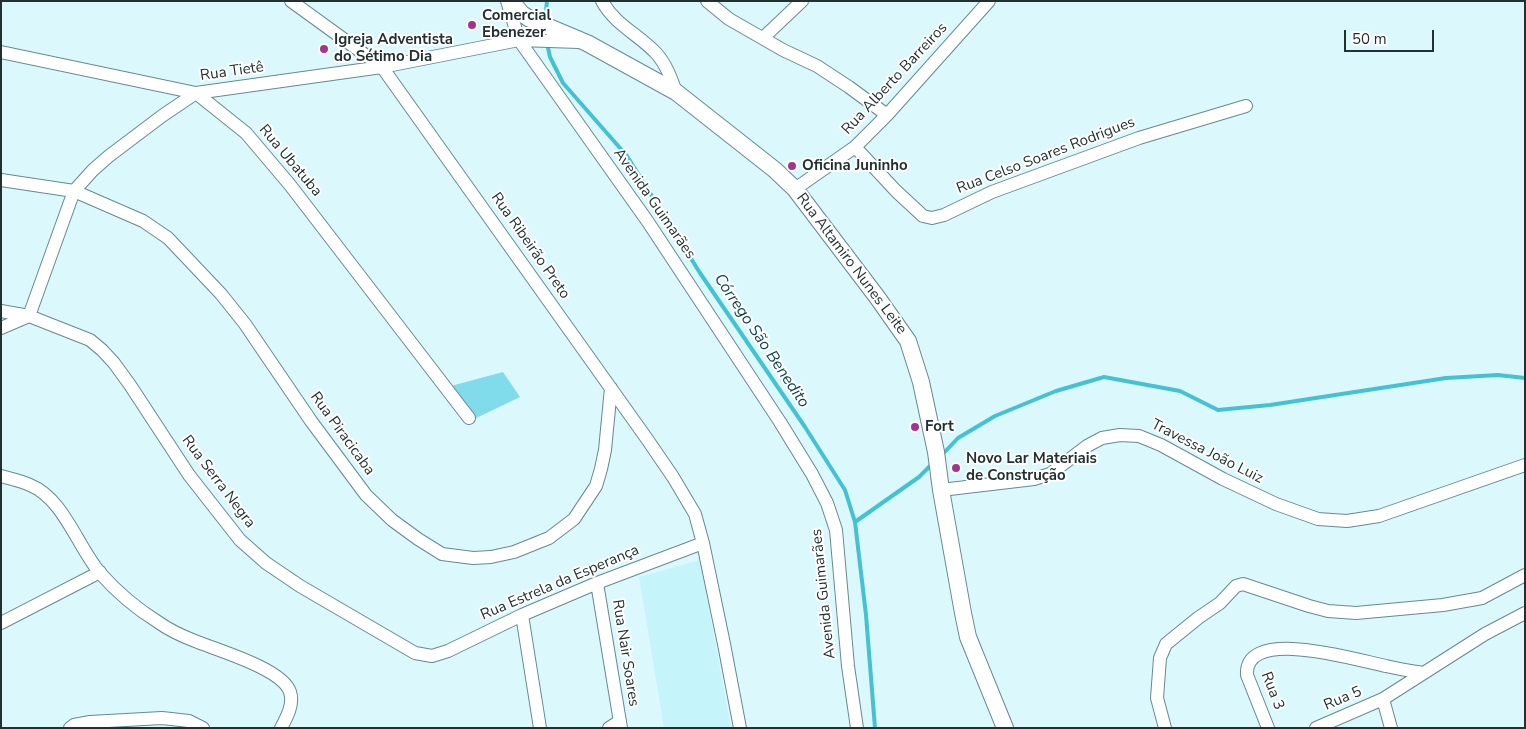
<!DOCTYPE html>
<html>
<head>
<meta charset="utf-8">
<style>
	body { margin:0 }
	#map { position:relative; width:1526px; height:729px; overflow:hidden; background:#dbf9fd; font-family:"Nunito Sans",sans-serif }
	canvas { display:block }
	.frame { position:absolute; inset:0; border:2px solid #223032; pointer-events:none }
	.scale { position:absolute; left:1344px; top:30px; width:90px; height:22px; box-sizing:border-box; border:2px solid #223032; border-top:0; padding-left:6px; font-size:15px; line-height:18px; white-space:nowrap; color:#223032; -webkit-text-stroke:4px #fff; paint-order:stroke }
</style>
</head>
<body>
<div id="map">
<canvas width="1526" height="729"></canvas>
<div class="frame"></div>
<div class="scale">50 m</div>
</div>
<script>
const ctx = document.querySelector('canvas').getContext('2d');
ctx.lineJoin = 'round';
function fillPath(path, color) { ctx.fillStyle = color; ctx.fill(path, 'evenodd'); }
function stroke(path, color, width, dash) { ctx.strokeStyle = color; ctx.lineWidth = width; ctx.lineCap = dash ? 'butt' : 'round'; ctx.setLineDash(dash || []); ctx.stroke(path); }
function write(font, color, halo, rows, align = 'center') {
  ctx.font = font + ' "Nunito Sans",sans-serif'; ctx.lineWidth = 4; ctx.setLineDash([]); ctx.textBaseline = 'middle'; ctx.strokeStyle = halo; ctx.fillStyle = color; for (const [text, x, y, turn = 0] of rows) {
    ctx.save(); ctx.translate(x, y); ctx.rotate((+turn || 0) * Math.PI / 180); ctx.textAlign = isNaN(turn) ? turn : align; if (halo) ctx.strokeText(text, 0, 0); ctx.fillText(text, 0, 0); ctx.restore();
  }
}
fillPath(new Path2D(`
	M 700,560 L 731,728 L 664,728 L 639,577 Z`), '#c5f4fb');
fillPath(new Path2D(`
	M 503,372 L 520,397 L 472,420 L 447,387 Z`), '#80dcea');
stroke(new Path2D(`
	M 545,21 L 547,1
	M 547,43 L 550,57 L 563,83 L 627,156 L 700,273 L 805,427 L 845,490 L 855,522 L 866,615 L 875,728
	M 941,456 L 958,438 L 995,416 L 1056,391 L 1104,377 L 1180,391 L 1218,410 L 1270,405 L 1446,378 L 1498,375 L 1525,378
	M 855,522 L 919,477 L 932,464`), '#44c2d3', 4);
const minor = new Path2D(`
	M 291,1 L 382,67 L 647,439 L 673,477 L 695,514 L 703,543 L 724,644 L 740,728
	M 602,1 C 615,25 638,34 656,53 C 666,64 671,78 676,92
	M 707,1 L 729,19 L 783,50 L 817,66 L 849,87 L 887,115
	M 763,38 L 802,1
	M 519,40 L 648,222 L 780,422 L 812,474 L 827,503 L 836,530 L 848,666 L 857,728
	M 519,40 L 579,42
	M 1,52 L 196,93 L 246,133 L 290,185 L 469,418
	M 855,147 L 896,191 L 923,216 L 932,218 L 944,215 L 992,192 L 1139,138 L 1246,106
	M 1,180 L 74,191 L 143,221 L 168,238 L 221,294 L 245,324 L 311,421 L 366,495 L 392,520 L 418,539 L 442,554 L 473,558 L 491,557 L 514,552 L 549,538 L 574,519 L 596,486 L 601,469 L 605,450 L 611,388
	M 795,189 L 855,147 L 887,115 L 989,1
	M 1,311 L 29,316 L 90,340 L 102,350 L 114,363 L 130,385 L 189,475 L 240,540 L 266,563 L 300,586 L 415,653 L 432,656 L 448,651 L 522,615 L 597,583 L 703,543
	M 29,316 L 74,191 L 93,170 L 109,156 L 162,116 L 196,93 L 382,67 L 519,40 L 507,1
	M 1,328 L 29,316
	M 1,476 C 11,479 21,481 30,485 C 64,499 77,546 100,573 C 116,591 137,609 158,622 C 169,630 182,636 195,641 C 217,650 283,669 290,692 C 294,704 287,717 281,728
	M 941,490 L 1034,479 L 1050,474 L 1087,446 L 1102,438 L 1120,435 L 1139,436 L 1161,445 L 1223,479 L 1276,504 L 1318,519 L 1347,521 L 1379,516 L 1525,465
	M 597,583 L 621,728
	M 522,615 L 540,728
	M 1,623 L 100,572
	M 1383,699 L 1485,634 L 1525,613
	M 70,728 L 74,725 L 90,722 L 162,718 L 189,721 L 203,728
	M 609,728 L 620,721
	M 1165,728 L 1157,698 L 1160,658 L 1166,644 L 1198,618 L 1220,603 L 1236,586 L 1243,584 L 1309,606 L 1328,611 L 1356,613 L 1443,605 L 1482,598 L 1525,575
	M 1268,728 L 1247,675 C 1244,625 1360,661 1386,666 C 1398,669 1411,671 1424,673
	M 1316,728 L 1383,699 L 1391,728`);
const major = new Path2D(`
	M 511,1 L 522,14 L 530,19 L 587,43 L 676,92 L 775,170 L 795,189 L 877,297 L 908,341 L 921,382 L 936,452 L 941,490 L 963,613 L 968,637 L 1005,728`);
stroke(minor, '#67898e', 14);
stroke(major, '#67898e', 18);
stroke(minor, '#fff', 12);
stroke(major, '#fff', 16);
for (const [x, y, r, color] of [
	[472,25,5,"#a4328e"],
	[324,49,5,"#a4328e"],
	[792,166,5,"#a4328e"],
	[915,427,5,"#a4328e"],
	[956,468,5,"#a4328e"]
]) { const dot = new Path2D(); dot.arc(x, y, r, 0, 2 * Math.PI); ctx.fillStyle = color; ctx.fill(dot); stroke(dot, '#fff', 2); }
write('bold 15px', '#223032', '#fff', [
	["Comercial",482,16],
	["Ebenezer",482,33],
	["Igreja Adventista",334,40],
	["do Sétimo Dia",334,57],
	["Oficina Juninho",802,166],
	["Fort",925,427],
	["Novo Lar Materiais",966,459],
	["de Construção",966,476]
], 'left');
write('15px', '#223032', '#fff', [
	["Rua Tietê",232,72,-8],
	["Rua Alberto Barreiros",895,79,-47],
	["Rua Celso Soares Rodrigues",1046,156,-21],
	["Rua Ubatuba",290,161,50],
	["Avenida Guimarães",654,204,55],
	["Rua Ribeirão Preto",530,246,55],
	["Rua Altamiro Nunes Leite",851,264,53],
	["Rua Piracicaba",342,434,54],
	["Travessa João Luiz",1207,452,27],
	["Rua Serra Negra",218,482,53],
	["Rua Estrela da Esperança",560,583,-23],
	["Avenida Guimarães",824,594,-96],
	["Rua Nair Soares",625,653,81],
	["Rua 3",1272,691,69],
	["Rua 5",1343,699,-23]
]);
write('italic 16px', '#0c444b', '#fff', [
	["Córrego São Benedito",761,341,56]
]);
</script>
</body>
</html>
